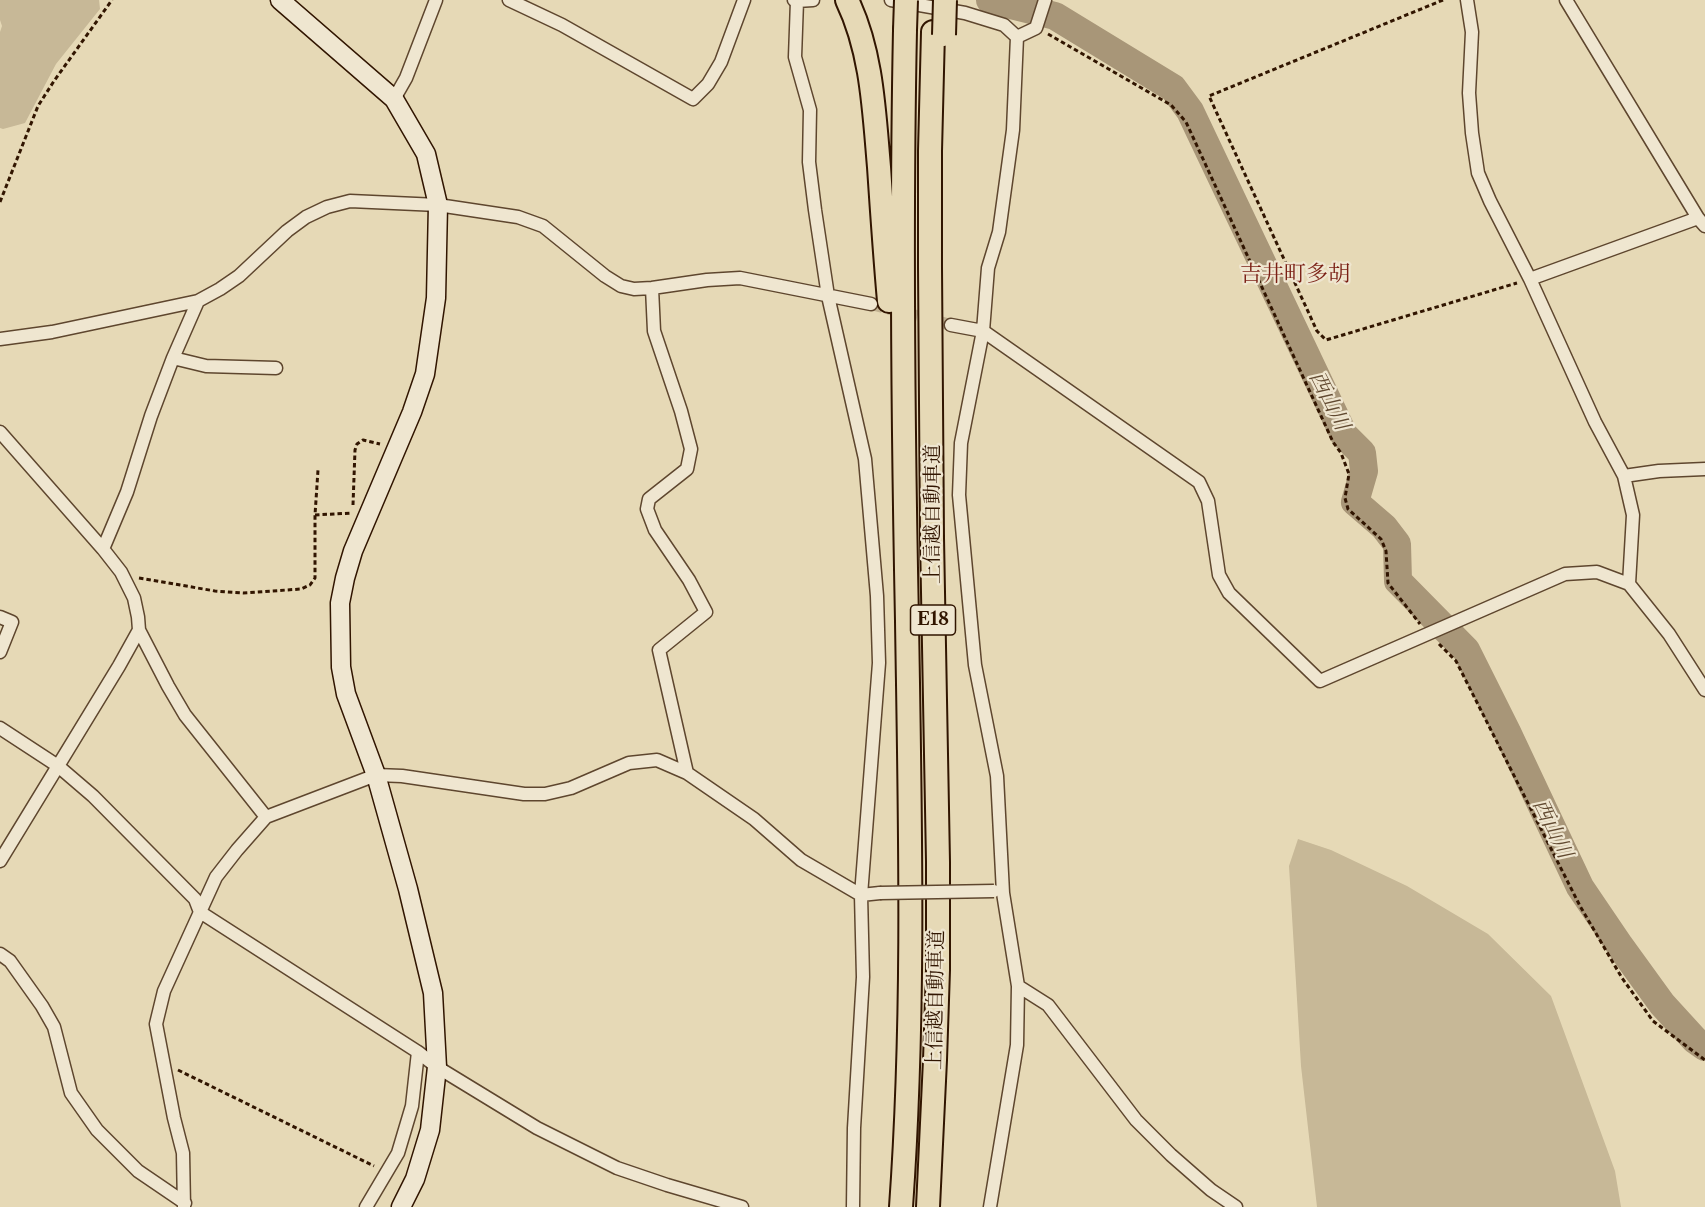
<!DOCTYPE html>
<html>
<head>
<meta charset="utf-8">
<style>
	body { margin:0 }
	canvas { display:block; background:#e6d9b6 }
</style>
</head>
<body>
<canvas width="1705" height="1207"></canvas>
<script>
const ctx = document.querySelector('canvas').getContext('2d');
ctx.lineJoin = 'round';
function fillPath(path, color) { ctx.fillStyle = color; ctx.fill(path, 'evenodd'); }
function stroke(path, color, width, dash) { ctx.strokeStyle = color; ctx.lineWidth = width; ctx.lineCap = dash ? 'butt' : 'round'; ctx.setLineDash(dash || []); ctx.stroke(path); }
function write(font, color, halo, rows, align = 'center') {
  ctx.font = font + ' "Libre Caslon Text","Noto Serif JP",serif'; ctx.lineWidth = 4.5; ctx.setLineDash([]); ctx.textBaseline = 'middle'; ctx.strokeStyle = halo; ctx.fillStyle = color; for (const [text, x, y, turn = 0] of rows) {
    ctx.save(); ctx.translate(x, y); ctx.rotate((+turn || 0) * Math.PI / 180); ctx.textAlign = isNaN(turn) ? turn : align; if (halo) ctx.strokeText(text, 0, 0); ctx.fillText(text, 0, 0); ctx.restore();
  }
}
fillPath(new Path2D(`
	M 0,0 L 99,0 L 100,9 L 56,64 L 25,123 L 3,129 L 0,128 L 0,32 L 2,26 L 0,20 Z
	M 1298,839 L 1331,850 L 1407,886 L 1488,934 L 1551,996 L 1615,1171 L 1621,1207 L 1317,1207 L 1301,1066 L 1289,866 Z`), '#c7b897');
stroke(new Path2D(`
	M 990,0 L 1055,16 L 1173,88 L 1190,111 L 1344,435 L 1362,453 L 1364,471 L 1355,502 L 1384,527 L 1397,544 L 1398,581 L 1466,650 L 1507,732 L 1580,887 L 1620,946 L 1662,1004 L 1695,1040 L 1705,1047`), '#a89678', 28);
stroke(new Path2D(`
	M 871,304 L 951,325`), '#c2b292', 12, [12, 6]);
const street = new Path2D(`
	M 509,0 L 562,25 L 693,99 L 708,84 L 721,62 L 744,0
	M 794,0 L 797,1 L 795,57 L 810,110 L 809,162 L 815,210 L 828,296 L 865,459 L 877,596 L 879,663 L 861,895 L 863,977 L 854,1128 L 853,1207
	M 891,0 L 965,13 L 1004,25 L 1017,37
	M 1467,0 L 1472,32 L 1469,93 L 1472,133 L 1478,173 L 1490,201 L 1530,279 L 1595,422 L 1624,476 L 1633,515 L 1629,584
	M 1566,0 L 1698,218 L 1705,226
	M 797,1 L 813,0
	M 394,99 L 406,78 L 436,0
	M 1530,279 L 1698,218
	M 652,288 L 654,331 L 681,411 L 691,449 L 687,469 L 649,499 L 647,509 L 655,530 L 689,580 L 706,612 L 659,650 L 687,773
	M 951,325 L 983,331 L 1199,482 L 1208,501 L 1219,575 L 1229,593 L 1320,681 L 1565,574 L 1597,572 L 1629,584 L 1669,634 L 1705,690
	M 0,339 L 52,332 L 198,301 L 220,289 L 239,276 L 287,231 L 306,217 L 327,207 L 350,201 L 438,205 L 518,217 L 543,226 L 605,276 L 621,286 L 634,289 L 652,288 L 707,280 L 740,278 L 871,304
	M 173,358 L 206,366 L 276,368
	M 0,432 L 103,549 L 121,572 L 134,598 L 138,617 L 139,630 L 119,666 L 0,861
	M 1624,476 L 1659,471 L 1705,469
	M 103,549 L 127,492 L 151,416 L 173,358 L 198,301
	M 0,617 L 12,622 L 0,652
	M 139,630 L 168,686 L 185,715 L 266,817
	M 0,728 L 58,766 L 93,796 L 195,899 L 200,912 L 418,1052 L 437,1067 L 537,1128 L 617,1168 L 667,1185 L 742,1207
	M 0,954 L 10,961 L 42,1006 L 54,1027 L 71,1093 L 97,1130 L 138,1171 L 185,1203
	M 1018,986 L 1048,1005 L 1136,1120 L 1171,1155 L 1211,1190 L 1236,1207
	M 184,1207 L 183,1153 L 174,1118 L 156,1024 L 164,991 L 216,877 L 237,850 L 266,817 L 376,775 L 402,776 L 524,794 L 545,794 L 571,788 L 629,763 L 657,760 L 687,773 L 754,819 L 801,860 L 861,895 L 880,893
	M 366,1207 L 398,1153 L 412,1106 L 418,1052
	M 990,1207 L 1017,1045 L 1018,986 L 1003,893 L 997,776 L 975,665 L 959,495 L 961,443 L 983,331 L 988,268 L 999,232 L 1013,130 L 1017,37 L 1036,28 L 1045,0`);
const secondary = new Path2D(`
	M 280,0 L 394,99 L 426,154 L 438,205 L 436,298 L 425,374 L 412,412 L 353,551 L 345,578 L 340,603 L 341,667 L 346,694 L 376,775 L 408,889 L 433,993 L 437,1067 L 430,1130 L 415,1179 L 401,1207`);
const highway = new Path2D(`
	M 847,0 C 872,52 874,110 879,167 C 882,212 885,256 889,301
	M 901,1207 C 915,1012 910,817 907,621 C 903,424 901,227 905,30
	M 928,1207 L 935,1060 L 938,970 L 938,862 L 932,538 L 930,267 L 930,151 L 933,32`);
stroke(street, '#5e462e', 15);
stroke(secondary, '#311500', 21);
stroke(highway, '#311500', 26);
stroke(new Path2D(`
	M 1443,0 L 1209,96 L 1317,331 L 1326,340 L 1517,283
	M 1048,34 L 1171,105 L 1186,122 L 1333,442 L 1341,453 L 1349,474 L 1345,498 L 1348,509 L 1381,539 L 1386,551 L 1388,583 L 1420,624
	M 0,202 L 38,106 L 54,81 L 112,0
	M 353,505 L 355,450 L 357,444 L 363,440 L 380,444
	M 315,515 L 352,513
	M 139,578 L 215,591 L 243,593 L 301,589 L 310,585 L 315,578 L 315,515 L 318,470
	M 1439,644 L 1456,661 L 1580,906 L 1622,978 L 1653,1021 L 1705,1060
	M 178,1070 L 374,1166`), '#311500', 3, [4.5, 3]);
stroke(street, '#efe6d0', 12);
stroke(secondary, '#efe6d0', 18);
stroke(highway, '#e6d9b6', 22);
const streetBridge = new Path2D(`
	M 880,893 L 994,891`);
const highwayBridge = new Path2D(`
	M 905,30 L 906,0
	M 944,35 L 945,0`);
stroke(streetBridge, '#5e462e', 15, []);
stroke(highwayBridge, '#311500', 26, []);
stroke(streetBridge, '#efe6d0', 12);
stroke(highwayBridge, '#e6d9b6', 22);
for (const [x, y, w] of [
	[933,620,45]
]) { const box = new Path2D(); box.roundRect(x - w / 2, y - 15, w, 30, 4.5); ctx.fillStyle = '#efe6d0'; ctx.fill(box); stroke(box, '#311500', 1.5); }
write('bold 18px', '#311500', null, [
	["E18",933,620]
]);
write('20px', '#311500', '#efe6d0', [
	["上信越自動車道",933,514,-90],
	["上信越自動車道",936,1000,-89]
]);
write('italic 21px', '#614930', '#efe6d0', [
	["西山川",1329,401,63],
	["西山川",1552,829,64]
]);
write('22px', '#7a1f14', '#efe6d0', [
	["吉井町多胡",1295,275]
]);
</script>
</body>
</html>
